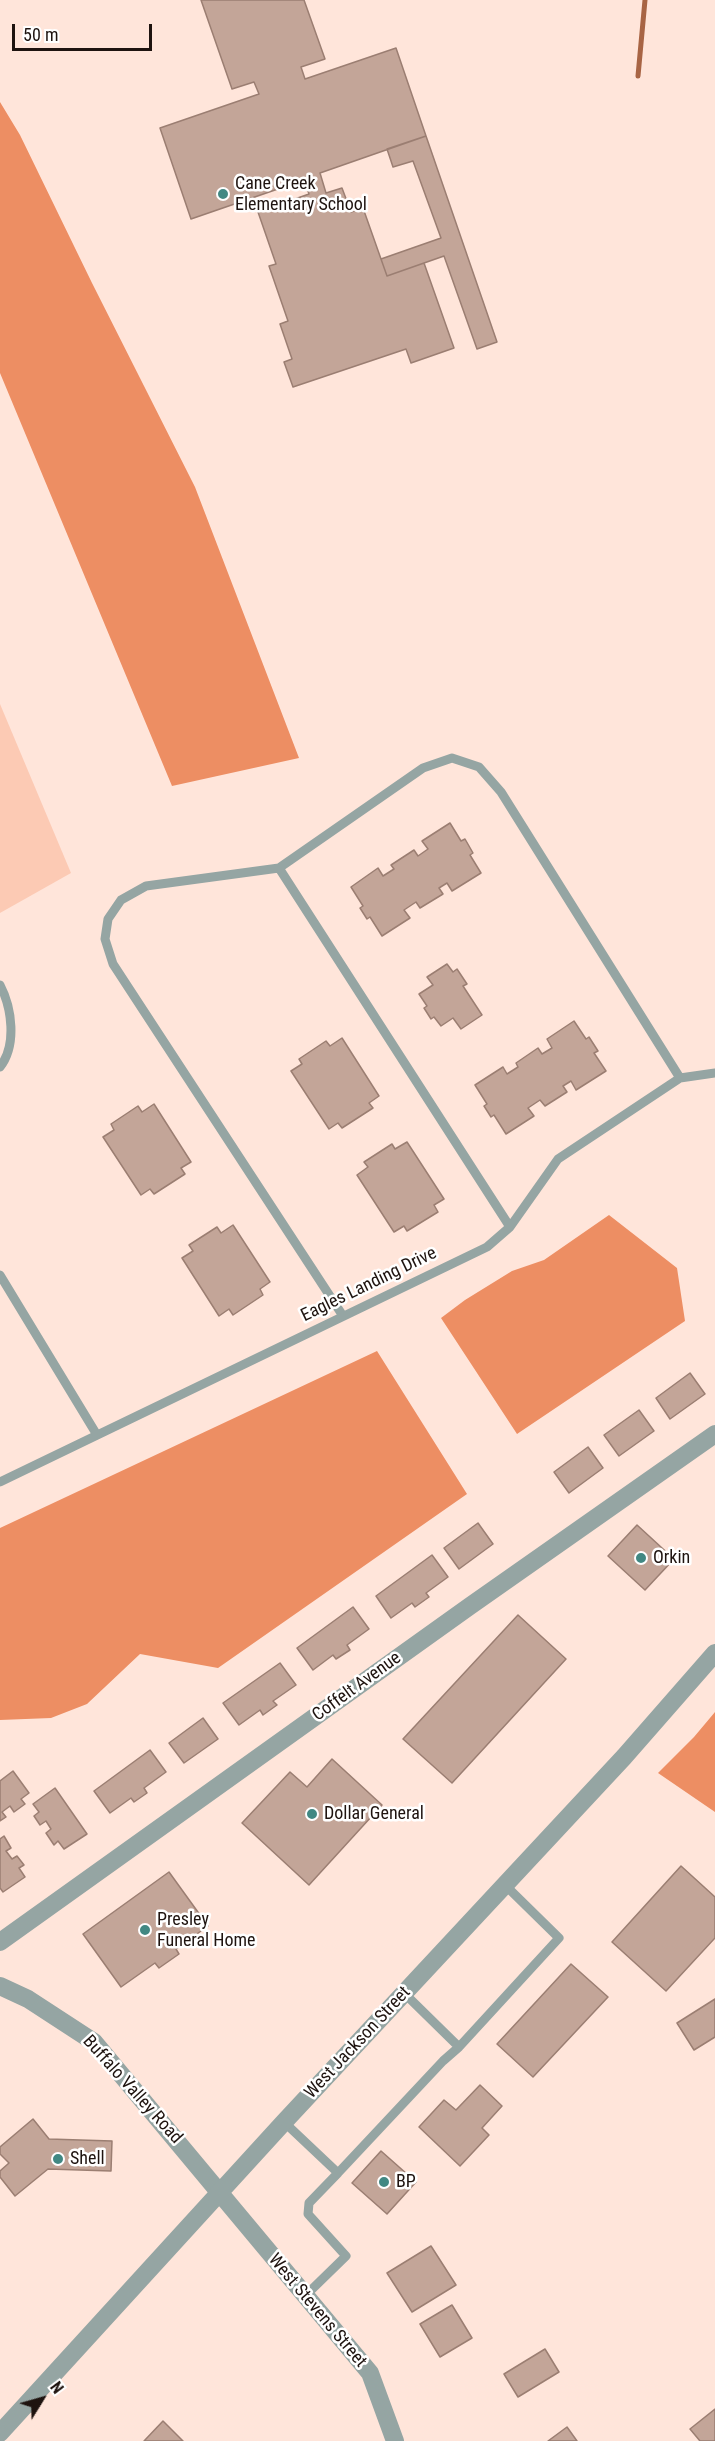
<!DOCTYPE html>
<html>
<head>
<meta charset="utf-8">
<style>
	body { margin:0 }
	#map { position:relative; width:715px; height:2441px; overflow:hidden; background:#ffe5da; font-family:"Roboto Condensed",sans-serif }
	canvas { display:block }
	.north { position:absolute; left:12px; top:2369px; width:60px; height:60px; -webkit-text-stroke:4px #fff; paint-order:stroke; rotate:53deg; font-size:16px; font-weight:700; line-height:24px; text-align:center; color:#1e130f }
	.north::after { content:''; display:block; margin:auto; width:21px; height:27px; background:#1e130f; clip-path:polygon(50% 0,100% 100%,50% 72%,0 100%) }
	.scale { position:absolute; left:12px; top:24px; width:140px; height:27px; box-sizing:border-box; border:3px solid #1e130f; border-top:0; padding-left:8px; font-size:18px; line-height:21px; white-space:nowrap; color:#1e130f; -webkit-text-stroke:4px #fff; paint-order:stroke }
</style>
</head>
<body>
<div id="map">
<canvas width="715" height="2441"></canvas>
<div class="north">N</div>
<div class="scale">50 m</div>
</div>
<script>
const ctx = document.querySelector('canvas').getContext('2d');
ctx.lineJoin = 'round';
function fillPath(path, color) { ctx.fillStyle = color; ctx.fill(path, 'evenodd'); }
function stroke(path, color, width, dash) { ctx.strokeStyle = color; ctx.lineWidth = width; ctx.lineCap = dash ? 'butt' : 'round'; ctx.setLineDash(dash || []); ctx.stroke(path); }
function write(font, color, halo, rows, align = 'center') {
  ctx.font = font + ' "Roboto Condensed",sans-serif'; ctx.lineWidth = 5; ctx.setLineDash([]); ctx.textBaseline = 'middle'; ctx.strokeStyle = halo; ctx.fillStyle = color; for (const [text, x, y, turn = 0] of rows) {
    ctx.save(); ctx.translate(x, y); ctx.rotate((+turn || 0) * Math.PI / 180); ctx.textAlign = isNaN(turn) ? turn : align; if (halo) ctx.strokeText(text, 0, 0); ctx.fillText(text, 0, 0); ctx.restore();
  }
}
fillPath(new Path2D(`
	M 0,704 L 71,873 L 0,913 Z`), '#fccab4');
fillPath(new Path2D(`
	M 0,102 L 20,135 L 92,283 L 195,487 L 299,758 L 172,786 L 0,373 Z
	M 609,1215 L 677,1268 L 685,1321 L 517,1434 L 441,1318 L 465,1300 L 512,1271 L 544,1260 Z
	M 377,1351 L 467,1494 L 218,1668 L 140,1654 L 87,1704 L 51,1718 L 0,1720 L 0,1528 Z
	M 715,1712 L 715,1812 L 658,1773 L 694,1737 Z`), '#ed8e63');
stroke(new Path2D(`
	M 638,76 L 645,0`), '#a86444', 5);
const building = new Path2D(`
	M 201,0 L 304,0 L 325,59 L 301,67 L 305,79 L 396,48 L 426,136 L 320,173 L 326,193 L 342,188 L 351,212 L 363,208 L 387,276 L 424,263 L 454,348 L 411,363 L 406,349 L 293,387 L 284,362 L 292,359 L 280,324 L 288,321 L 269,266 L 276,264 L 258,212 L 309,194 L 304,180 L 191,219 L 160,128 L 259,94 L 254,82 L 232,89 Z
	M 426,136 L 497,342 L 477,349 L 444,256 L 387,276 L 381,259 L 441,238 L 413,161 L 393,167 L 387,149 Z
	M 450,823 L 461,841 L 465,839 L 473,853 L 470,855 L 481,873 L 452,891 L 447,883 L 439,888 L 443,894 L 420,908 L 416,902 L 404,910 L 410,918 L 382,936 L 370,917 L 367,919 L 360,908 L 363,906 L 351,887 L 378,868 L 383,876 L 394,869 L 391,865 L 414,850 L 418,856 L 428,849 L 422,841 Z
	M 447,964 L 453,972 L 457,969 L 467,984 L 463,986 L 482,1015 L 461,1029 L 453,1018 L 441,1026 L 434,1017 L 431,1019 L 424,1008 L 427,1006 L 419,994 L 433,985 L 427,977 Z
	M 574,1021 L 586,1039 L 589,1037 L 598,1051 L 594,1053 L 606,1071 L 576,1090 L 571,1081 L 563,1086 L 567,1092 L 545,1106 L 540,1100 L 528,1108 L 534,1116 L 506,1134 L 494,1115 L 491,1117 L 484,1106 L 487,1104 L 475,1085 L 503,1067 L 507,1074 L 518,1067 L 516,1063 L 538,1048 L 542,1054 L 552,1048 L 547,1039 Z
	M 342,1038 L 379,1096 L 369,1103 L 373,1108 L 342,1128 L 338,1123 L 329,1129 L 291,1071 L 302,1064 L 299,1059 L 326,1041 L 330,1046 Z
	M 154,1104 L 191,1162 L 181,1168 L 185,1174 L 154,1194 L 150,1189 L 141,1195 L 103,1137 L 114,1130 L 111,1124 L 138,1106 L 142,1112 Z
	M 407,1142 L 444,1199 L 434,1205 L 438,1212 L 407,1231 L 404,1226 L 394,1232 L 357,1175 L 368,1167 L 364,1162 L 392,1144 L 395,1149 Z
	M 233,1225 L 270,1282 L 260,1289 L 263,1295 L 233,1315 L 229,1309 L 219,1316 L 182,1258 L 193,1251 L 189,1245 L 217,1227 L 221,1233 Z
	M 690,1373 L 705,1394 L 670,1419 L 656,1398 Z
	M 639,1410 L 654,1431 L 619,1456 L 604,1435 Z
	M 588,1447 L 603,1468 L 569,1493 L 554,1472 Z
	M 478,1523 L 493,1544 L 459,1569 L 444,1548 Z
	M 637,1525 L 674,1559 L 645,1590 L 608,1556 Z
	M 432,1555 L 448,1577 L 426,1593 L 429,1597 L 415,1607 L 412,1603 L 391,1618 L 376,1596 Z
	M 353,1607 L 369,1629 L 347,1645 L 350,1650 L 336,1659 L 333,1655 L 313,1670 L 297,1648 Z
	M 518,1615 L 566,1659 L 452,1783 L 403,1739 Z
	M 280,1663 L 296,1685 L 273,1701 L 277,1705 L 263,1715 L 260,1710 L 239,1725 L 223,1703 Z
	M 203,1718 L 218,1739 L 184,1763 L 169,1743 Z
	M 150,1750 L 166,1772 L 144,1788 L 147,1793 L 134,1802 L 131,1798 L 110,1813 L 94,1791 Z
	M 332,1759 L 382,1805 L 309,1885 L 242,1823 L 290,1772 L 307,1787 Z
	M 13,1771 L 29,1793 L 21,1799 L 25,1804 L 14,1812 L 10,1806 L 2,1812 L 6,1817 L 0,1821 L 0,1781 Z
	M 55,1788 L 87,1834 L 64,1849 L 58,1841 L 54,1845 L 46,1833 L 51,1829 L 46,1821 L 40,1825 L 34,1816 L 39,1812 L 33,1804 Z
	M 4,1836 L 11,1848 L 6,1851 L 12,1859 L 17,1856 L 24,1865 L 19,1868 L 25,1877 L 3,1892 L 0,1888 L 0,1839 Z
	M 681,1866 L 715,1897 L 715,1938 L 666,1991 L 612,1942 Z
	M 169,1872 L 208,1926 L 176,1949 L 179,1954 L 159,1968 L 155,1963 L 121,1987 L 83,1934 Z
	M 571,1964 L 608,1997 L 533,2077 L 497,2044 Z
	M 715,1999 L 715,2037 L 694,2050 L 677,2023 Z
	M 480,2085 L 502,2106 L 482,2128 L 489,2135 L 460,2166 L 419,2127 L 444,2100 L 456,2110 Z
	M 33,2119 L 49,2139 L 112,2141 L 111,2171 L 48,2169 L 15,2196 L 0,2177 L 0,2171 L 9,2163 L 0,2154 L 0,2147 Z
	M 381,2151 L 416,2182 L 387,2214 L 352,2183 Z
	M 431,2246 L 456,2285 L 412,2312 L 387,2273 Z
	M 452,2305 L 472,2338 L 440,2357 L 420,2324 Z
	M 545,2349 L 559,2372 L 518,2397 L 504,2374 Z
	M 715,2409 L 715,2441 L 700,2441 L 690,2429 Z
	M 163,2421 L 183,2441 L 144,2441 Z
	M 567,2427 L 577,2441 L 548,2441 Z`);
fillPath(building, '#c3a598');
stroke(building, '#9b7e72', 1.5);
stroke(new Path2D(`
	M 279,868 L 510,1227
	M 0,985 C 12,1008 17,1045 0,1067
	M 0,1275 L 97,1435
	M 343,1316 L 113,964 L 105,939 L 108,919 L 121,900 L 146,886 L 279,868 L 423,768 L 452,758 L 479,767 L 501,792 L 680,1078
	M 0,1482 L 487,1247 L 510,1227 L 558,1159 L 680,1078 L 715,1073
	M 404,1993 L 459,2047 L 559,1938 L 504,1884
	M 284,2122 L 338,2173 L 443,2061 L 459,2047
	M 305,2296 L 346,2256 L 308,2214 L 309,2203 L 338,2173`), '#95a5a3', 9);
stroke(new Path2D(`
	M 0,1942 L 470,1606 L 715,1434
	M 0,1986 L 28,1999 L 94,2042 L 219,2192`), '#95a5a3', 18);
stroke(new Path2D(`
	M 219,2192 L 370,2373 L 395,2441
	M 0,2433 L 284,2122 L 624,1757 L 715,1653`), '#95a5a3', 18);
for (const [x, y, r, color] of [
	[223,194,6,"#418883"],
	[641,1558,6,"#418883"],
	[312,1814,6,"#418883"],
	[145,1930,6,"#418883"],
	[58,2159,6,"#418883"],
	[384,2182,6,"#418883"]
]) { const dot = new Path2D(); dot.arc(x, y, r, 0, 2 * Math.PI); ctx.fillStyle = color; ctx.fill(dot); stroke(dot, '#fff', 2); }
write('18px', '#1e130f', '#fff', [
	["Cane Creek",235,184],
	["Elementary School",235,205],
	["Orkin",653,1558],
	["Dollar General",324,1814],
	["Presley",157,1920],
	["Funeral Home",157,1941],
	["Shell",70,2159],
	["BP",396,2182]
], 'left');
write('18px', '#1e130f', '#fff', [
	["Eagles Landing Drive",369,1285,-26],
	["Coffelt Avenue",357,1687,-36],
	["West Jackson Street",358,2043,-47],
	["Buffalo Valley Road",132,2090,48],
	["West Stevens Street",317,2311,50]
]);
</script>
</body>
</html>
